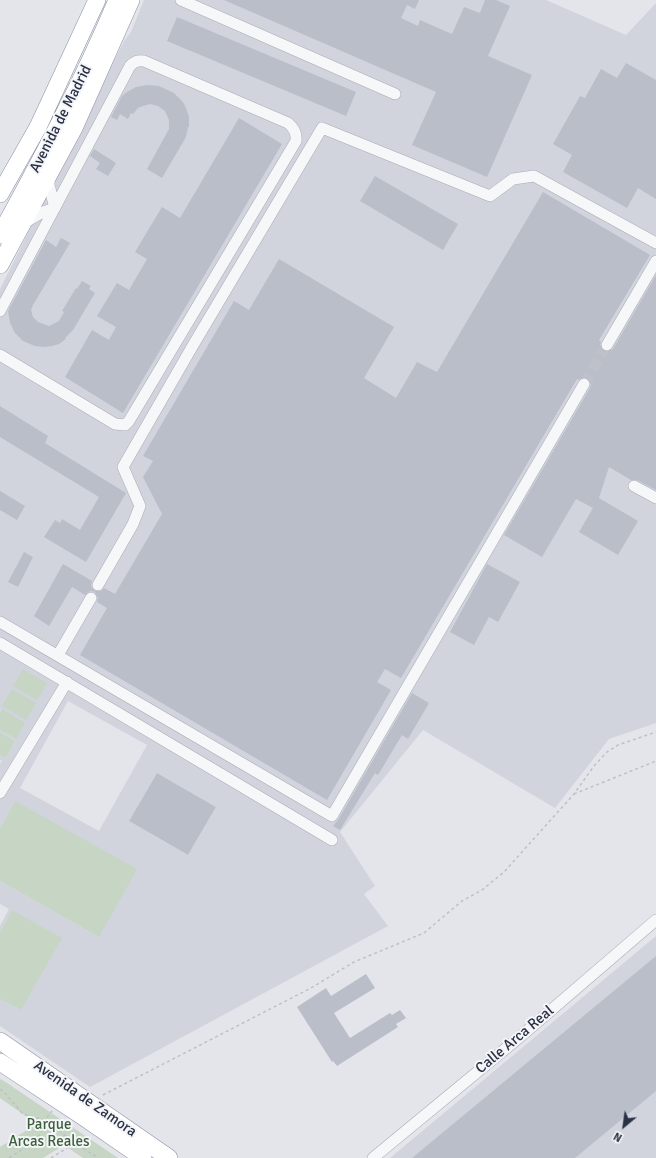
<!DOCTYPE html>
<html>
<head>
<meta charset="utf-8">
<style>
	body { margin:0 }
	#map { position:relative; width:656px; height:1158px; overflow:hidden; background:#e3e5eb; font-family:Signika,sans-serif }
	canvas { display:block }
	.north { position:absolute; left:604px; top:1106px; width:40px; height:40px; -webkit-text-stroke:3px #f3f5f8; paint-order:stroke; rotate:209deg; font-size:11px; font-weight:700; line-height:16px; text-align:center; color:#2b3144 }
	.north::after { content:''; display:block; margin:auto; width:14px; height:18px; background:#2b3144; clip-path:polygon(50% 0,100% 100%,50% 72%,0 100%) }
</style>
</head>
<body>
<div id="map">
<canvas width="656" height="1158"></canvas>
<div class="north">N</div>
</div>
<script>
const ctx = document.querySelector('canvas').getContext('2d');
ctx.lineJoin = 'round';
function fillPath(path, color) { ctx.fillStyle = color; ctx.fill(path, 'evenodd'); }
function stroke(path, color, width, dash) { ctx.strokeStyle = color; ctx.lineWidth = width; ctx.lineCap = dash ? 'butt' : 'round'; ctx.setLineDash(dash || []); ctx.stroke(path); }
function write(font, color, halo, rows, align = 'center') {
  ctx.font = font + ' Signika,sans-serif'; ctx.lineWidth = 4; ctx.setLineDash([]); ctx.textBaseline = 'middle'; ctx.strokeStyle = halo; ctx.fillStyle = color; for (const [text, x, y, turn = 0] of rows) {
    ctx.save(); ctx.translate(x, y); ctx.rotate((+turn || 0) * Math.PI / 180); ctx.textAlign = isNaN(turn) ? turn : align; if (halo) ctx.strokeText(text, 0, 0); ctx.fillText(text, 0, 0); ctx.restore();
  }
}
fillPath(new Path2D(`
	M 144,0 L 546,0 L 626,35 L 656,3 L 656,723 L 609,739 L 555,808 L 423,730 L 340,832 L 375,886 L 364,894 L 388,926 L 90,1087 L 0,1026 L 0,999 L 21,1010 L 12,910 L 0,932 L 0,926 L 9,909 L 0,904 L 0,881 L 99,937 L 15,801 L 0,828 L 0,764 L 2,761 L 0,760 L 0,755 L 6,758 L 15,741 L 0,732 L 0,730 L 16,739 L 1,709 L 0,712 L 0,289 L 124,41 L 131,32 ZM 68,701 L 147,745 L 99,831 L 20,788 ZM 157,773 L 216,807 L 188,855 L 129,821 Z
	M 656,936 L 656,1158 L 390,1158 Z`), '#d1d4dd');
fillPath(new Path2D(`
	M 23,669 L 47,683 L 37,700 L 13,686 Z
	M 12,689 L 36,703 L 26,720 L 2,706 Z
	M 2,709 L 25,723 L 16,739 L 0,730 L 0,712 Z
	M 0,732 L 15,741 L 6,758 L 0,755 Z
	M 15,801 L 137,869 L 99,937 L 0,881 L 0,828 Z
	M 12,910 L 62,938 L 21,1010 L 0,999 L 0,932 Z
	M 0,1079 L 4,1081 L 118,1158 L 83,1158 L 64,1145 L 43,1158 L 0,1158 L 0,1147 L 35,1125 L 30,1119 L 0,1098 Z`), '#c6d5c4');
fillPath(new Path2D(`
	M 224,0 L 419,0 L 415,9 L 407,5 L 401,18 L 418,26 L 420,20 L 452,34 L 464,7 L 480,13 L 485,0 L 496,0 L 510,6 L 488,56 L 532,75 L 487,177 L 412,145 L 436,92 Z
	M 177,17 L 356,92 L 346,116 L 167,41 Z
	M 626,63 L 656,80 L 656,199 L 638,188 L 627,208 L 563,172 L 572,155 L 553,144 L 580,96 L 585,98 L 601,69 L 617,78 Z
	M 147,85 L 159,86 L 174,93 L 183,102 L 186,108 L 189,117 L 189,127 L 188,127 L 186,137 L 162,178 L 147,169 L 169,129 L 169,120 L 165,111 L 158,106 L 150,104 L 143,106 L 138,108 L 133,114 L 131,113 L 128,119 L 120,114 L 117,120 L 111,117 L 122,96 L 127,92 L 136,87 Z
	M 239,118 L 282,144 L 123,413 L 65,377 L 92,330 L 109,340 L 116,327 L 97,316 L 117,283 L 129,290 L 147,259 L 135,252 L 162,207 L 180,218 Z
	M 94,149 L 116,163 L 108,176 L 96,169 L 100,163 L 90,156 Z
	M 375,176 L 458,224 L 443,250 L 360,201 Z
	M 543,192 L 650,255 L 599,340 L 601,342 L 600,345 L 603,351 L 607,352 L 613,349 L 656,275 L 656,490 L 637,480 L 631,480 L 609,467 L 599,498 L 638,521 L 618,555 L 579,532 L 593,508 L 576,499 L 542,557 L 504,535 L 590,388 L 591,384 L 588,378 L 584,377 L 578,380 L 577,379 L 401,678 L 385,669 L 377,682 L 391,690 L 327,800 L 80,655 L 107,608 L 97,602 L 98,598 L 95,592 L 91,591 L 88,592 L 85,595 L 72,587 L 49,626 L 34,616 L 63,564 L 92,581 L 91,585 L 92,588 L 95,591 L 101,591 L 104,588 L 115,594 L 162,514 L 143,477 L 153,461 L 143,456 L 234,301 L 249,310 L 279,259 L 394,327 L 364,378 L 396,398 L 417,362 L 437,372 Z
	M 61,238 L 70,243 L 33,305 L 31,310 L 33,317 L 38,322 L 49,326 L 59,321 L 64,312 L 62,311 L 76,288 L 77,289 L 82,281 L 91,286 L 89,289 L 95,293 L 73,330 L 65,338 L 66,339 L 59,344 L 52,346 L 44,347 L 35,346 L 23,341 L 15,333 L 10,323 L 8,311 L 46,240 L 56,247 Z
	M 0,406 L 48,436 L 45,443 L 126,493 L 86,562 L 44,537 L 55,520 L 60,523 L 62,519 L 80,530 L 99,497 L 0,437 Z
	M 0,491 L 25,506 L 17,520 L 0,510 Z
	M 24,552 L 33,557 L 18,587 L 8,582 Z
	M 487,564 L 520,582 L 498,622 L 489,617 L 474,645 L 450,632 Z
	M 412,693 L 429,703 L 408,739 L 402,735 L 378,775 L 375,773 L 340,830 L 333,826 L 338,820 Z
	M 157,773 L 216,807 L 188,855 L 129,821 Z
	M 656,956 L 656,1091 L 575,1158 L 412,1158 Z
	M 366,974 L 375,988 L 334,1013 L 350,1038 L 390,1013 L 392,1015 L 400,1010 L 406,1018 L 396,1024 L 398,1027 L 337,1066 L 333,1061 L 332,1062 L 297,1007 L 326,988 L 331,996 Z`), '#babec9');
stroke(new Path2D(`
	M 584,384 L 607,345`), '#bec1ca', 11, [11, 5.5]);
const minor = new Path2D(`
	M 181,0 L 395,94
	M 24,223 L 43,212 L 55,208 L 49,185 L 49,176
	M 0,311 L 130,66 C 134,62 137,60 144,61 L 288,123 C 294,128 297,133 296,141 L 129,421 L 125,425 L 115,424 L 0,355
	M 607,345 L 656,261
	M 634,486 L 656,498
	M 98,585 L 133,524 L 140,506 L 123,467 L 192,347 L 322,128 L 490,196 L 513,179 L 534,176 L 656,243
	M 0,622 L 332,816 L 584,384
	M 0,643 L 332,840
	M 58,655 L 91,598
	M 0,793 L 67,682
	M 373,1158 L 521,1036 L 656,920`);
const highway = new Path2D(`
	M 0,194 L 38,127 L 97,0
	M 0,235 C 42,158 83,81 117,0
	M 0,265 L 74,128 L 131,0
	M 0,1041 L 169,1158
	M 0,1062 L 82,1116 L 143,1158`);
stroke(minor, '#a8abb6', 12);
stroke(highway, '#8a91a2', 18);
stroke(new Path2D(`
	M 574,794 L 656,761
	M 0,1089 L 5,1093 L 23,1114 L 45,1120 L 52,1111
	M 103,1095 L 311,988 L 354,962 L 424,933 L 462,901 L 482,890 L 504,872 L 574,794 L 594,766 L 607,752 L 618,745 L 656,732
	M 9,1158 C 26,1146 41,1143 45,1120 L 75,1143 L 98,1158
	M 51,1158 L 75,1143`), '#bdc0c6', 1.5, [3, 3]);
stroke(minor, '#f6f7f9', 11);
stroke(highway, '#fff', 17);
write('15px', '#2b3144', '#f3f5f8', [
	["Avenida de Madrid",61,119,-63],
	["Calle Arca Real",515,1040,-40],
	["Avenida de Zamora",85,1099,35]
]);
write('15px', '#3b5f38', '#f3f5f8', [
	["Parque",49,1125],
	["Arcas Reales",49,1142]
]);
</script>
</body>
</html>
